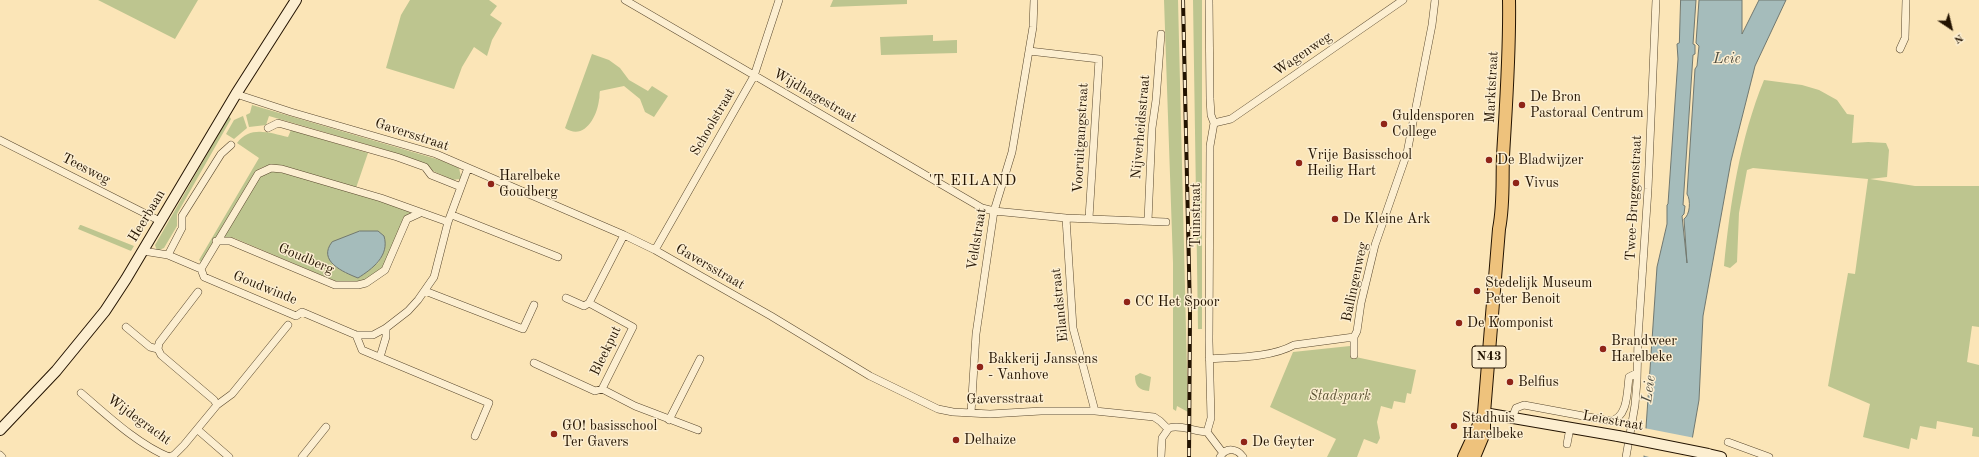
<!DOCTYPE html>
<html>
<head>
<meta charset="utf-8">
<style>
	body { margin:0 }
	#map { position:relative; width:1979px; height:457px; overflow:hidden; background:#fbe5b7; font-family:"Old Standard TT",serif }
	canvas { display:block }
	.north { position:absolute; left:1931px; top:8px; width:40px; height:40px; -webkit-text-stroke:3px #fceed0; paint-order:stroke; rotate:145deg; font-size:11px; font-weight:700; line-height:16px; text-align:center; color:#231300 }
	.north::after { content:''; display:block; margin:auto; width:14px; height:18px; background:#231300; clip-path:polygon(50% 0,100% 100%,50% 72%,0 100%) }
</style>
</head>
<body>
<div id="map">
<canvas width="1979" height="457"></canvas>
<div class="north">N</div>
</div>
<script>
const ctx = document.querySelector('canvas').getContext('2d');
ctx.lineJoin = 'round';
function fillPath(path, color) { ctx.fillStyle = color; ctx.fill(path, 'evenodd'); }
function stroke(path, color, width, dash) { ctx.strokeStyle = color; ctx.lineWidth = width; ctx.lineCap = dash ? 'butt' : 'round'; ctx.setLineDash(dash || []); ctx.stroke(path); }
function write(font, color, halo, rows, align = 'center') {
  ctx.font = font + ' "Old Standard TT",serif'; ctx.lineWidth = 3; ctx.setLineDash([]); ctx.textBaseline = 'middle'; ctx.strokeStyle = halo; ctx.fillStyle = color; for (const [text, x, y, turn = 0] of rows) {
    ctx.save(); ctx.translate(x, y); ctx.rotate((+turn || 0) * Math.PI / 180); ctx.textAlign = isNaN(turn) ? turn : align; if (halo) ctx.strokeText(text, 0, 0); ctx.fillText(text, 0, 0); ctx.restore();
  }
}
fillPath(new Path2D(`
	M 98,0 L 198,0 L 175,39 Z
	M 410,0 L 489,0 L 497,6 L 490,15 L 502,23 L 492,40 L 487,56 L 474,47 L 462,67 L 454,89 L 386,68 L 401,15 Z
	M 833,0 L 907,0 L 907,4 L 830,7 Z
	M 1164,0 L 1178,0 L 1188,412 L 1177,406 L 1176,411 L 1173,409 L 1173,263 Z
	M 1193,0 L 1202,0 L 1202,329 L 1198,329 Z
	M 933,35 L 933,41 L 957,40 L 957,53 L 881,55 L 880,37 Z
	M 592,54 L 609,60 L 620,68 L 629,80 L 648,91 L 652,86 L 668,96 L 654,117 L 645,112 L 640,99 L 624,86 L 600,91 C 599,94 600,97 599,100 C 597,117 584,141 565,128 Z
	M 1764,80 L 1802,85 L 1819,90 L 1837,100 L 1847,114 L 1854,115 L 1852,143 L 1868,142 L 1886,143 L 1889,150 L 1887,177 L 1870,179 L 1915,186 L 1979,186 L 1979,327 L 1972,326 L 1967,362 L 1979,365 L 1979,437 L 1972,436 L 1973,428 L 1937,421 L 1936,429 L 1920,426 L 1917,440 L 1911,438 L 1909,449 L 1863,437 L 1870,404 L 1828,386 L 1848,273 L 1855,274 L 1868,179 L 1753,168 L 1747,170 L 1739,213 L 1737,262 L 1730,268 L 1724,266 C 1730,203 1740,139 1764,80 Z
	M 252,105 L 440,160 L 459,168 L 461,177 L 460,179 L 453,180 L 386,150 L 269,116 L 266,125 L 249,127 L 246,115 L 250,113 Z
	M 229,116 L 231,119 L 177,214 L 177,226 L 164,248 L 157,251 L 155,245 Z
	M 243,116 L 247,128 L 234,139 L 226,134 L 234,120 Z
	M 291,130 L 368,153 L 356,188 L 283,166 C 271,164 265,165 255,172 L 201,262 L 199,260 L 259,158 L 237,143 C 250,125 270,133 288,137 Z
	M 270,170 L 280,171 L 367,197 L 412,212 L 406,217 L 380,272 L 362,282 L 335,281 L 234,238 L 222,237 L 262,174 ZM 360,231 L 378,231 L 385,248 L 378,263 L 347,273 L 332,265 Z
	M 80,225 L 81,225 L 134,246 L 131,251 L 78,229 Z
	M 1350,346 L 1351,356 L 1416,370 L 1411,394 L 1407,393 L 1405,403 L 1394,401 L 1392,409 L 1381,406 L 1377,422 L 1380,438 L 1377,444 L 1364,439 L 1357,457 L 1327,457 L 1336,439 L 1270,407 L 1293,352 Z
	M 1140,373 L 1151,377 L 1149,391 C 1139,390 1135,386 1135,376 Z`), '#bdc58f');
const water = new Path2D(`
	M 1681,0 L 1696,0 L 1693,44 L 1695,45 L 1695,54 L 1693,55 L 1683,205 L 1685,206 L 1684,214 L 1682,216 L 1687,263 L 1684,219 C 1690,215 1691,200 1687,194 L 1695,69 L 1697,66 L 1699,46 L 1696,43 L 1699,0 L 1742,0 L 1742,34 L 1759,0 L 1786,0 L 1755,66 L 1731,161 L 1703,316 L 1699,400 L 1689,457 L 1644,457 L 1657,267 L 1667,224 L 1667,205 L 1668,204 L 1678,59 L 1677,44 L 1679,43 Z
	M 360,231 L 378,231 L 384,236 C 390,256 372,269 358,278 C 343,272 317,261 332,242 Z`);
fillPath(water, '#a5bcbb');
stroke(water, '#717870', 1);
fillPath(new Path2D(`
	M 1644,428 L 1695,438 L 1691,457 L 1649,457 L 1642,455 Z`), '#fbe5b7');
const street = new Path2D(`
	M 625,0 L 982,208 L 994,211 L 1066,218 L 1166,222
	M 1900,49 L 1905,38 L 1906,0
	M 1029,51 L 1099,59 L 1089,218
	M 236,94 L 291,112 L 436,154 L 624,235 L 655,250 L 771,316 L 870,376 L 938,409 L 953,412 L 990,414 L 1041,411 L 1095,411 L 1154,417 L 1160,421 L 1168,429
	M 1214,123 L 1231,119 L 1403,0
	M 268,128 L 278,123 L 397,157 L 425,167 L 431,175 L 461,187
	M 0,140 L 160,221
	M 452,215 L 558,257
	M 1066,218 L 1073,328 L 1095,411
	M 1148,221 L 1152,128 L 1156,100 L 1161,34
	M 216,241 L 230,241 L 335,285 L 358,285 L 366,283 L 385,270 L 407,219 L 420,213
	M 655,250 L 754,76 L 779,0
	M 143,251 L 168,255 L 201,269 L 204,277 L 296,316 L 302,312 L 356,335 L 373,335 L 386,328 L 408,311 L 418,300 L 434,277 L 448,222 L 468,168
	M 168,255 L 182,228 L 182,216 L 221,154 L 231,145
	M 201,269 L 258,174 L 271,168 L 282,169 L 381,198 L 448,222
	M 425,291 L 523,329 L 534,305
	M 198,292 L 159,343 L 158,349 L 161,355 L 214,400 L 217,405
	M 566,298 L 584,306 L 589,303
	M 126,327 L 150,347 L 158,349
	M 356,335 L 362,350 L 489,403 L 475,436
	M 1354,355 L 1354,337
	M 380,357 L 386,337 L 386,328
	M 1209,359 C 1236,357 1270,358 1294,345 L 1354,337 L 1357,331 L 1361,303 L 1375,245 L 1407,153 L 1432,25 L 1435,0
	M 534,363 L 595,391 L 602,389 L 633,327 L 589,303 L 624,235
	M 602,389 L 635,406 L 698,430
	M 81,393 C 107,415 137,444 169,457 L 174,455 L 184,445 L 217,405 L 232,394 L 288,325
	M 971,413 L 976,334 L 994,211 L 1012,152 L 1033,27 L 1034,0
	M 1512,418 L 1516,408 L 1524,405 L 1610,421 C 1628,418 1627,392 1629,377 L 1637,373
	M 669,420 L 700,359
	M 198,430 L 229,457
	M 1207,432 L 1211,418 L 1209,341 L 1210,146 L 1214,123 L 1211,115 L 1210,99 L 1209,0
	M 1207,432 L 1223,453
	M 1728,442 L 1769,457
	M 1567,444 L 1570,428
	M 0,455 L 2,457
	M 302,457 L 326,427
	M 1161,457 L 1162,438 L 1169,428 C 1180,424 1195,432 1207,432
	M 1220,457 C 1226,447 1237,448 1243,457
	M 1626,457 L 1635,405 L 1637,381 L 1638,338 L 1648,189 L 1656,0`);
const secondary = new Path2D(`
	M 1484,413 L 1618,436
	M 0,430 L 56,371 L 105,311 L 126,279 L 236,94 L 296,0
	M 1708,454 L 1721,457`);
const primary = new Path2D(`
	M 1464,457 L 1484,414
	M 1474,457 L 1484,433 L 1484,413 L 1499,229 C 1504,204 1502,181 1503,156 C 1506,104 1510,52 1509,0`);
stroke(street, '#59482e', 8);
stroke(secondary, '#231300', 12);
stroke(primary, '#231300', 14);
stroke(street, '#fceed0', 7);
stroke(secondary, '#fceed0', 10);
stroke(primary, '#eec27c', 12);
const rail = new Path2D(`
	M 1183,0 L 1190,313 L 1189,457`);
stroke(rail, '#231300', 4);
stroke(rail, '#fceed0', 2.5, [8]);
const secondaryBridge = new Path2D(`
	M 1618,436 L 1708,454`);
stroke(secondaryBridge, '#231300', 12, []);
stroke(secondaryBridge, '#fceed0', 10);
for (const [x, y, r, color] of [
	[1522,105,4,"#8f2418"],
	[1384,124,4,"#8f2418"],
	[1489,160,4,"#8f2418"],
	[1299,163,4,"#8f2418"],
	[1516,183,4,"#8f2418"],
	[491,184,4,"#8f2418"],
	[1335,219,4,"#8f2418"],
	[1477,291,4,"#8f2418"],
	[1127,302,4,"#8f2418"],
	[1459,323,4,"#8f2418"],
	[1603,349,4,"#8f2418"],
	[980,367,4,"#8f2418"],
	[1510,382,4,"#8f2418"],
	[1454,426,4,"#8f2418"],
	[554,434,4,"#8f2418"],
	[956,440,4,"#8f2418"],
	[1244,442,4,"#8f2418"]
]) { const dot = new Path2D(); dot.arc(x, y, r, 0, 2 * Math.PI); ctx.fillStyle = color; ctx.fill(dot); stroke(dot, '#fceed0', 1.5); }
for (const [x, y, w] of [
	[1489,357,34]
]) { const box = new Path2D(); box.roundRect(x - w / 2, y - 11, w, 22, 3); ctx.fillStyle = '#fceed0'; ctx.fill(box); stroke(box, '#231300', 1); }
write('bold 13px', '#231300', null, [
	["N43",1489,357]
]);
write('14px', '#231300', '#fceed0', [
	["Wagenweg",1303,54,-34],
	["Marktstraat",1492,87,-87],
	["Wijdhagestraat",815,96,30],
	["Schoolstraat",713,122,-60],
	["Nijverheidsstraat",1141,127,-85],
	["Gaversstraat",412,135,18],
	["Vooruitgangstraat",1081,138,-87],
	["Teesweg",86,169,27],
	["Twee-Bruggenstraat",1634,198,-87],
	["Tuinstraat",1196,215,-90],
	["Heerbaan",147,216,-59],
	["Veldstraat",977,239,-81],
	["Goudberg",306,259,23],
	["Gaversstraat",710,267,30],
	["Ballingenweg",1355,282,-78],
	["Goudwinde",265,288,22],
	["Eilandstraat",1060,305,-96],
	["Bleekput",606,351,-64],
	["Gaversstraat",1005,399,-1],
	["Wijdegracht",139,420,36],
	["Leiestraat",1613,421,10]
]);
write('14px', '#231300', '#fceed0', [
	["De Bron",1530,97],
	["Pastoraal Centrum",1530,113],
	["Guldensporen",1392,116],
	["College",1392,132],
	["Vrije Basisschool",1307,155],
	["Heilig Hart",1307,171],
	["De Bladwijzer",1497,160],
	["Harelbeke",499,176],
	["Goudberg",499,192],
	["Vivus",1524,183],
	["De Kleine Ark",1343,219],
	["Stedelijk Museum",1485,283],
	["Peter Benoit",1485,299],
	["CC Het Spoor",1135,302],
	["De Komponist",1467,323],
	["Brandweer",1611,341],
	["Harelbeke",1611,357],
	["Bakkerij Janssens",988,359],
	["- Vanhove",988,375],
	["Belfius",1518,382],
	["Stadhuis",1462,418],
	["Harelbeke",1462,434],
	["GO! basisschool",562,426],
	["Ter Gavers",562,442],
	["Delhaize",964,440],
	["De Geyter",1252,442]
], 'left');
write('italic 14px', '#595132', '#fceed0', [
	["Stadspark",1340,396]
]);
write('italic 15px', '#504e41', '#fceed0', [
	["Leie",1727,59],
	["Leie",1649,389,-82]
]);
ctx.letterSpacing = '1px';
write('15px', '#231300', '#fceed0', [
	["'T EILAND",973,181]
]);
ctx.letterSpacing = '0px';
</script>
</body>
</html>
